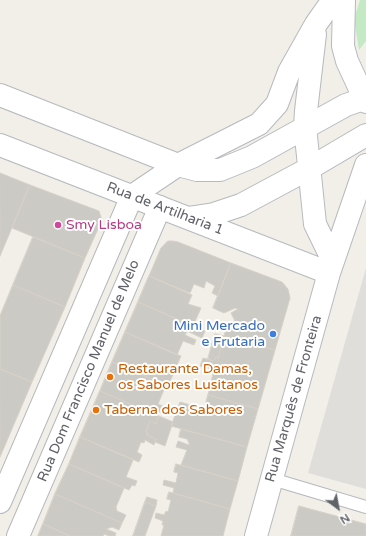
<!DOCTYPE html>
<html>
<head>
<meta charset="utf-8">
<style>
	body { margin:0 }
	#map { position:relative; width:366px; height:536px; overflow:hidden; background:#f1efe8; font-family:"Varela Round",sans-serif }
	canvas { display:block }
	.north { position:absolute; left:318px; top:488px; width:40px; height:40px; -webkit-text-stroke:3px #fff; paint-order:stroke; rotate:148deg; font-size:11px; font-weight:700; line-height:16px; text-align:center; color:#5f6368 }
	.north::after { content:''; display:block; margin:auto; width:14px; height:18px; background:#5f6368; clip-path:polygon(50% 0,100% 100%,50% 72%,0 100%) }
</style>
</head>
<body>
<div id="map">
<canvas width="366" height="536"></canvas>
<div class="north">N</div>
</div>
<script>
const ctx = document.querySelector('canvas').getContext('2d');
ctx.lineJoin = 'round';
function fillPath(path, color) { ctx.fillStyle = color; ctx.fill(path, 'evenodd'); }
function stroke(path, color, width, dash) { ctx.strokeStyle = color; ctx.lineWidth = width; ctx.lineCap = dash ? 'butt' : 'round'; ctx.setLineDash(dash || []); ctx.stroke(path); }
function write(font, color, halo, rows, align = 'center') {
  ctx.font = font + ' "Varela Round",sans-serif'; ctx.lineWidth = 4; ctx.setLineDash([]); ctx.textBaseline = 'middle'; ctx.strokeStyle = halo; ctx.fillStyle = color; for (const [text, x, y, turn = 0] of rows) {
    ctx.save(); ctx.translate(x, y); ctx.rotate((+turn || 0) * Math.PI / 180); ctx.textAlign = isNaN(turn) ? turn : align; if (halo) ctx.strokeText(text, 0, 0); ctx.fillText(text, 0, 0); ctx.restore();
  }
}
fillPath(new Path2D(`
	M 366,268 L 366,489 L 308,473 Z`), '#e0deda');
fillPath(new Path2D(`
	M 360,0 L 366,0 L 366,41 L 359,50 L 354,19 Z`), '#c5e8c5');
const building = new Path2D(`
	M 0,173 L 30,185 L 0,256 Z
	M 30,185 L 99,211 L 102,220 L 85,258 L 12,228 Z
	M 33,237 L 85,258 L 65,307 L 13,285 Z
	M 168,241 L 173,241 L 178,242 L 231,263 L 218,296 L 212,293 L 215,286 L 206,281 L 204,288 L 194,284 L 190,293 L 149,276 L 161,248 Z
	M 231,263 L 282,282 L 288,289 L 290,298 L 275,350 L 224,336 L 227,326 L 235,321 L 231,313 L 238,309 L 235,308 L 224,313 L 213,308 Z
	M 149,276 L 192,295 L 188,304 L 201,308 L 193,326 L 138,302 Z
	M 13,285 L 65,307 L 32,382 L 0,369 L 0,316 Z
	M 138,302 L 191,325 L 185,335 L 196,340 L 194,345 L 183,341 L 177,355 L 125,332 Z
	M 191,325 L 205,331 L 202,338 L 187,331 Z
	M 125,332 L 181,356 L 168,386 L 112,362 Z
	M 215,334 L 224,336 L 218,358 L 216,357 L 214,361 L 208,359 Z
	M 224,336 L 275,350 L 258,409 L 208,395 L 213,374 L 211,373 L 212,369 L 200,366 L 203,358 L 214,361 L 216,357 L 218,358 Z
	M 112,362 L 166,385 L 158,404 L 170,409 L 168,415 L 155,410 L 154,414 L 100,391 Z
	M 0,369 L 32,382 L 0,457 Z
	M 100,391 L 159,416 L 156,424 L 150,421 L 146,432 L 148,433 L 147,435 L 156,439 L 154,445 L 145,440 L 144,443 L 141,442 L 137,452 L 142,455 L 139,462 L 80,437 Z
	M 208,395 L 258,409 L 247,447 L 171,426 L 180,402 L 204,409 Z
	M 159,416 L 173,422 L 165,446 L 155,442 L 156,439 L 147,435 L 148,433 L 146,432 L 150,421 L 156,424 Z
	M 181,429 L 247,447 L 238,481 L 181,465 L 187,450 L 176,447 L 178,441 L 189,445 L 189,443 L 187,439 L 179,437 Z
	M 80,437 L 133,460 L 126,477 L 137,481 L 135,486 L 132,485 L 129,490 L 69,464 Z
	M 69,464 L 124,488 L 116,507 L 117,511 L 126,515 L 122,523 L 55,494 Z
	M 176,464 L 238,481 L 230,509 L 173,493 L 174,488 L 163,485 L 164,480 L 176,483 L 178,473 L 174,472 Z
	M 169,492 L 230,509 L 223,536 L 161,536 L 164,525 L 162,525 L 163,521 L 155,518 L 156,513 L 164,515 L 166,511 L 168,512 L 171,500 L 167,499 Z
	M 55,494 L 122,523 L 119,530 L 112,527 L 106,529 L 116,533 L 115,536 L 109,536 L 104,534 L 103,536 L 70,536 L 43,524 Z
	M 147,497 L 157,500 L 156,506 L 145,502 Z
	M 145,502 L 156,506 L 145,536 L 133,536 Z
	M 299,506 L 366,524 L 366,536 L 291,536 Z
	M 43,524 L 70,536 L 38,536 Z`);
fillPath(building, '#cccac5');
stroke(building, '#d6d1c6', 1);
const lane = new Path2D(`
	M 272,479 L 366,507`);
const street = new Path2D(`
	M 0,502 L 132,196
	M 18,536 L 160,207`);
const secondary = new Path2D(`
	M 344,0 L 343,46 L 347,61 L 366,102
	M 315,34 L 306,111 L 305,127 L 315,224 L 333,261
	M 0,95 L 178,165 L 197,170 L 220,170 L 252,157 L 346,105 L 366,98
	M 0,145 L 329,273
	M 132,196 L 178,165 L 259,124 L 277,104 L 289,72 L 316,24 L 333,0
	M 188,218 L 214,214 L 241,205 L 310,168 L 366,135
	M 256,536 L 329,273 L 366,165`);
stroke(lane, '#b5b8bc', 14);
stroke(street, '#b5b8bc', 24);
stroke(secondary, '#b6babf', 24);
stroke(lane, '#fff', 12);
stroke(street, '#fff', 22);
stroke(secondary, '#fff', 22);
for (const [x, y, r, color] of [
	[58,225,4,"#d1479c"],
	[273,334,4,"#3f7fe0"],
	[110,377,4,"#e8710a"],
	[96,410,4,"#e8710a"]
]) { const dot = new Path2D(); dot.arc(x, y, r, 0, 2 * Math.PI); ctx.fillStyle = color; ctx.fill(dot); stroke(dot, '#fff', 1.5); }
write('14px', '#5f6368', '#fff', [
	["Rua de Artilharia 1",165,209,21],
	["Rua Dom Francisco Manuel de Melo",89,371,-67],
	["Rua Marquês de Fronteira",294,399,-74]
]);
write('14px', '#b23c85', '#fff', [
	["Smy Lisboa",66,225]
], 'left');
write('14px', '#366cbe', '#fff', [
	["Mini Mercado",265,326],
	["e Frutaria",265,342]
], 'right');
write('14px', '#c56008', '#fff', [
	["Restaurante Damas,",118,369],
	["os Sabores Lusitanos",118,385],
	["Taberna dos Sabores",104,410]
], 'left');
</script>
</body>
</html>
